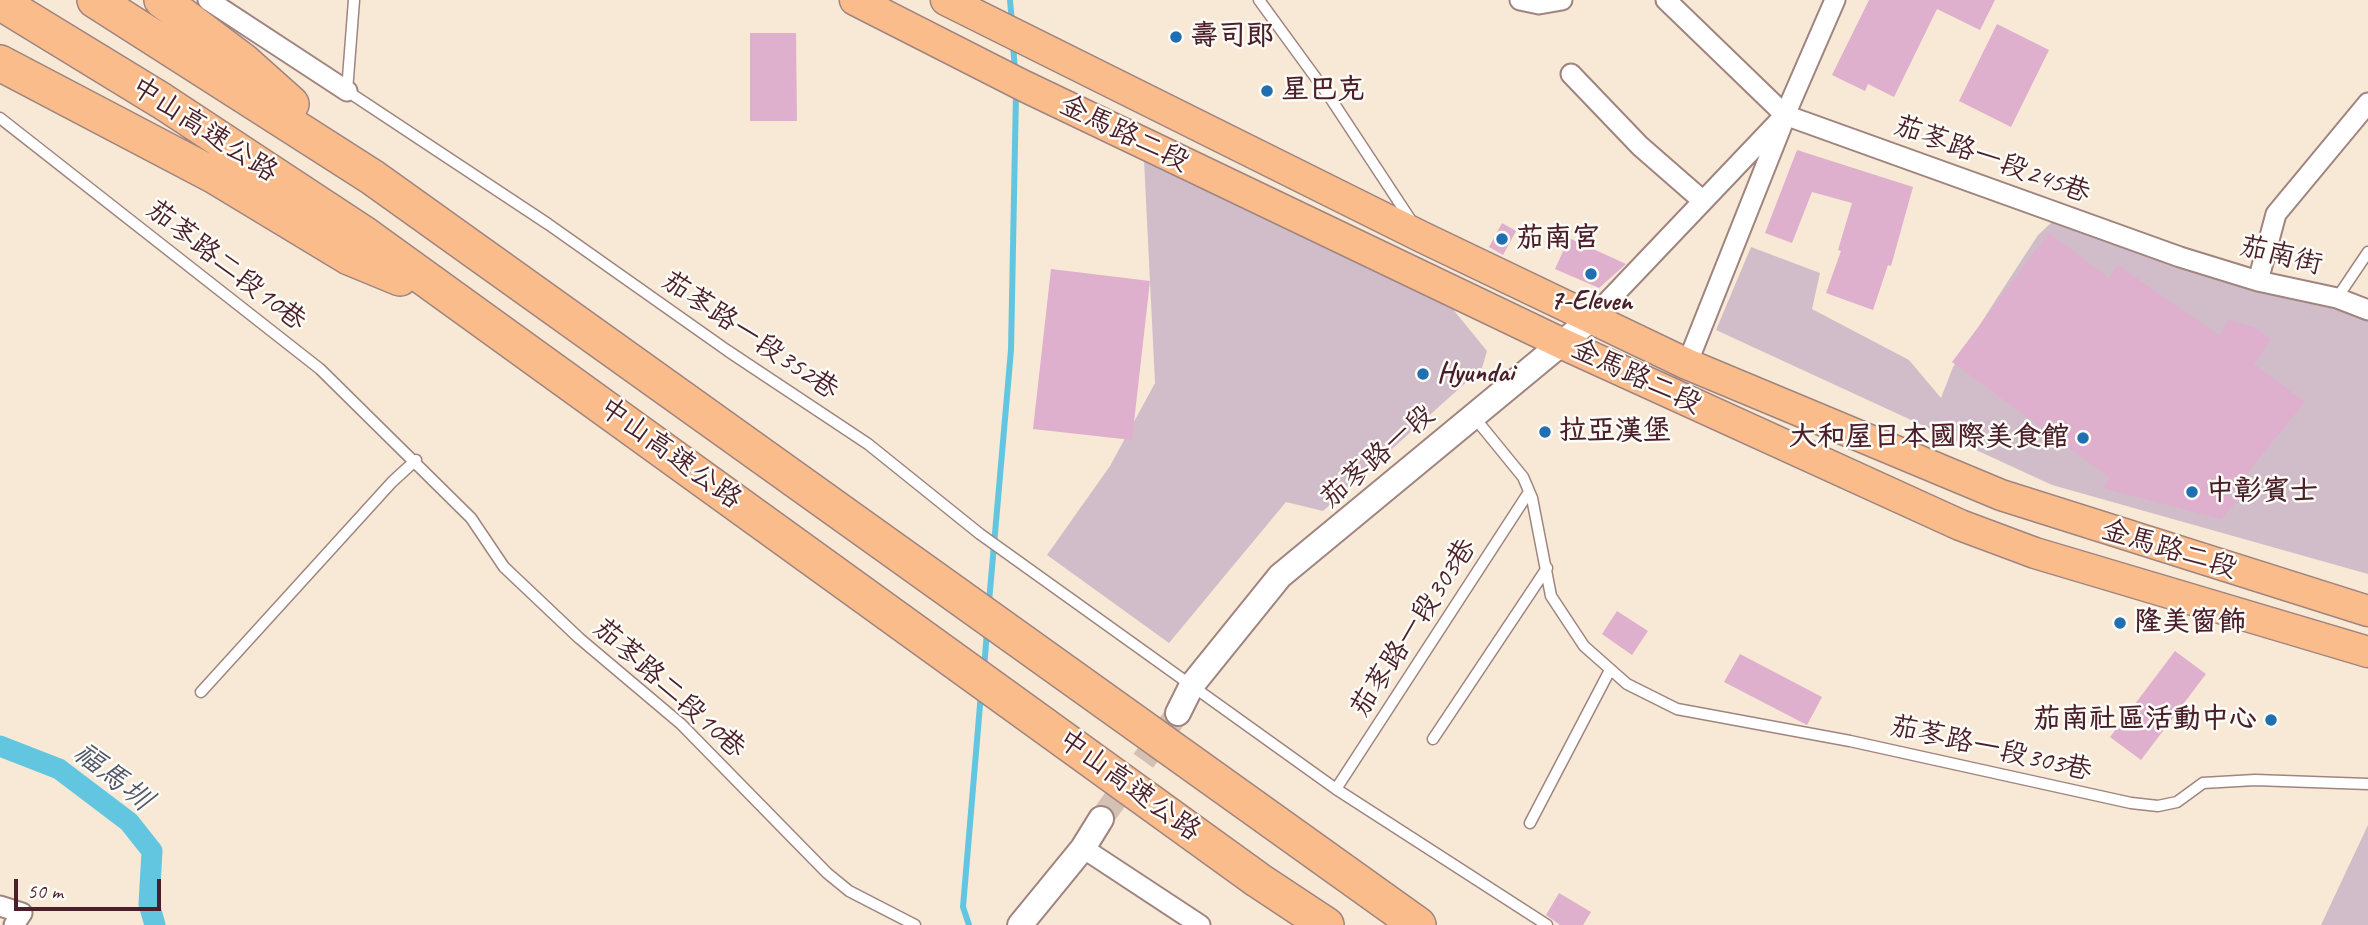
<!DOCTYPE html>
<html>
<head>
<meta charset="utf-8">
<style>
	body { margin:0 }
	#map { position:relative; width:2368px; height:925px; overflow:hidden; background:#f7e9d5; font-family:Caveat,sans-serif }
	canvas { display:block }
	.scale { position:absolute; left:14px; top:879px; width:147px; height:32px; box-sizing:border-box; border:4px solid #4a1f2b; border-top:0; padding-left:9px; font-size:21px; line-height:24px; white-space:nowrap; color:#4a1f2b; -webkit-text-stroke:5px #fdfcf7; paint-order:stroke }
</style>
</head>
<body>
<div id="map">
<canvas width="2368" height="925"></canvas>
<div class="scale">50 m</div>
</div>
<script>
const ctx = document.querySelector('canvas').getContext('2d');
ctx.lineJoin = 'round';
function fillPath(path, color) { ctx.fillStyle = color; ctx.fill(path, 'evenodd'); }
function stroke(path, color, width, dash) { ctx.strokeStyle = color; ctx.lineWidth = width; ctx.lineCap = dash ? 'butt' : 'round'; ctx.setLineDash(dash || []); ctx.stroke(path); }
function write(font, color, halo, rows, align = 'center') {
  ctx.font = font + ' Caveat,"LXGW WenKai TC",sans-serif'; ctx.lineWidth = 5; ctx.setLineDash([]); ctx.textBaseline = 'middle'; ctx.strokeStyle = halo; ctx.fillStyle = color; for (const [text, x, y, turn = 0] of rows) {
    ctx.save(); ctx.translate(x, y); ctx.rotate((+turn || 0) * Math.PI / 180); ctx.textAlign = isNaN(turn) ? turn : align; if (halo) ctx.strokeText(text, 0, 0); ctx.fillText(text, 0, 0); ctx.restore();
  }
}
fillPath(new Path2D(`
	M 1144,160 L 1452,308 L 1487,351 L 1482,368 L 1323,511 L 1286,502 L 1169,643 L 1047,555 L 1110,466 L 1155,383 Z
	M 2063,212 L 2368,311 L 2368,574 L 2052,485 L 1716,330 L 1751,247 L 1820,273 L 1812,309 L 1909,360 L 1941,398 L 1953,367 L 1997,298 L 2038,235 Z
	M 2368,825 L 2368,925 L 2321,925 Z`), '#d1bdca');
stroke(new Path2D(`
	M 1010,0 L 1012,23
	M 1013,44 L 1015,71
	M 989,602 L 1011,350 L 1016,93
	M 984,669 L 987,631
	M 969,925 L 963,907 L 981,693`), '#62c6e0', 6);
stroke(new Path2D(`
	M 0,746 L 59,769 L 129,822 L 152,851 L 149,904 L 155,925`), '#62c6e0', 21);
fillPath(new Path2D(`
	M 1869,0 L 1995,0 L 1980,30 L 1937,9 L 1894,97 L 1868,84 L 1865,91 L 1832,75 Z
	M 1997,24 L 2049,50 L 2011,127 L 1959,101 Z
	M 750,33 L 796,33 L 797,121 L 750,121 Z
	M 1797,150 L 1913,187 L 1891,266 L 1888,265 L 1873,310 L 1826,293 L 1841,251 L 1838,250 L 1852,203 L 1812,192 L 1792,243 L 1765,233 Z
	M 1502,223 L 1516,231 L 1503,255 L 1489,247 Z
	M 2049,233 L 2109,278 L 2118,265 L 2220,336 L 2228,320 L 2254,327 L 2271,339 L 2254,364 L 2305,402 L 2230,494 L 2238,500 L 2221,519 L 2102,488 L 2110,478 L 1952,362 Z
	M 1569,238 L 1626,264 L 1599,288 L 1555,269 Z
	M 1051,269 L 1150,281 L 1132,440 L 1033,429 Z
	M 1617,611 L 1648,631 L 1632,655 L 1602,634 Z
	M 2175,651 L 2206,674 L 2141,760 L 2110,737 Z
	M 1740,654 L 1822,697 L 1807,725 L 1724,682 Z
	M 1559,893 L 1591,912 L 1583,925 L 1560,925 L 1546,915 Z`), '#dfafce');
stroke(new Path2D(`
	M 1101,819 L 1178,713`), '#d4c1b3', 24, [24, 12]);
const service = new Path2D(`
	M 354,0 L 347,91 L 548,224 L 728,351 L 868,444 L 980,534 L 1336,789 L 1547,925
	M 1259,0 L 1329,96 L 1412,222
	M 0,118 L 320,369 L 471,518 L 504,567 L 579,638 L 681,724 L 827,873 L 849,891 L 915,925
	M 2337,298 L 2368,252
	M 1474,417 L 1523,477 L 1532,498 L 1551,596 L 1584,646 L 1627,684 L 1677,709 L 1850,741 L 2131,803 L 2158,806 L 2177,802 L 2203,783 L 2255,780 L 2368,784
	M 201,692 L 392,482 L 416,460
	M 1433,739 L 1547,568
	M 1336,789 L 1529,492
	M 1530,823 L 1610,670`);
const minor = new Path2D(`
	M 208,0 L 347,91
	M 1520,0 L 1539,4 L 1562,0
	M 1666,0 L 1785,115 L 2180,257 L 2258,281 L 2337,298 L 2368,310
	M 1571,74 L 1640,146 L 1703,201
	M 2258,281 L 2276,214 L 2368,103
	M 1591,319 L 1785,115 L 1835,0
	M 1687,364 L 1782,125
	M 1083,848 L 1200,925
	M 0,906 L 22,913 L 14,925`);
const tertiary = new Path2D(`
	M 1178,713 L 1192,685 L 1280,576 L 1591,319
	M 1020,925 L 1083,848 L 1101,819`);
const primary = new Path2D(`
	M 855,0 L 1024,86 L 1563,344 L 1960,525 L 2035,553 L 2368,652
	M 946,0 L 1422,237 L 1687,364 L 2001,495 L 2368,611`);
const motorway = new Path2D(`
	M 95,0 L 372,177 L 1418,925
	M 162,0 L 244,62 L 291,104
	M 0,2 L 162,101 L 361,232 L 1258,880 L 1326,925
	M 0,63 L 215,176 L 349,257 L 400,278`);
stroke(service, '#a08480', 13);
stroke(minor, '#a08480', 23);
stroke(tertiary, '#a08480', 28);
stroke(primary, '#a08480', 33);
stroke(motorway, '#a08480', 38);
stroke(service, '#fff', 10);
stroke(minor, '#fff', 19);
stroke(tertiary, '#fff', 24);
stroke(primary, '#fabc8b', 30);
stroke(motorway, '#fabc8b', 35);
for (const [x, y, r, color] of [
	[1176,37,7,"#1f6fb2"],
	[1267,91,7,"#1f6fb2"],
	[1502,239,7,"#1f6fb2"],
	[1591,274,7,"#1f6fb2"],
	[1423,374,7,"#1f6fb2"],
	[1545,432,7,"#1f6fb2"],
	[2083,438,7,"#1f6fb2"],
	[2192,492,7,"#1f6fb2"],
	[2120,623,7,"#1f6fb2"],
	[2271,720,7,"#1f6fb2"]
]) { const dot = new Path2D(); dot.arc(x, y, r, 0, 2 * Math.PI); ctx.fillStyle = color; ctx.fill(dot); stroke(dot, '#fdfcf7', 2.5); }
write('bold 28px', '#4a1f2b', '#fdfcf7', [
	["壽司郎",1190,37],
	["星巴克",1281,91],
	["茄南宮",1516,239],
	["7-Eleven",1591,302,"center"],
	["Hyundai",1437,374],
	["拉亞漢堡",1559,432],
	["大和屋日本國際美食館",2069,438,"right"],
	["中彰賓士",2206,492],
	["隆美窗飾",2134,623],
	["茄南社區活動中心",2257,720,"right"]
], 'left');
write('28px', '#4a1f2b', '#fdfcf7', [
	["中山高速公路",204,130,33],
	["金馬路二段",1124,134,26],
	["茄苳路一段245巷",1992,160,20],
	["茄南街",2281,256,14],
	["茄苳路二段10巷",226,266,38],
	["茄苳路一段352巷",750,336,34],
	["金馬路二段",1636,377,25],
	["中山高速公路",670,454,36],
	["茄苳路一段",1378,457,-41],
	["金馬路二段",2169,550,17],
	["茄苳路一段303巷",1414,628,-57],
	["茄苳路二段10巷",669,689,42],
	["茄苳路一段303巷",1991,749,13],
	["中山高速公路",1129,786,36]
]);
write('italic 30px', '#52596a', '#fdfcf7', [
	["福馬圳",112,777,38]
]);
</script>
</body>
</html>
